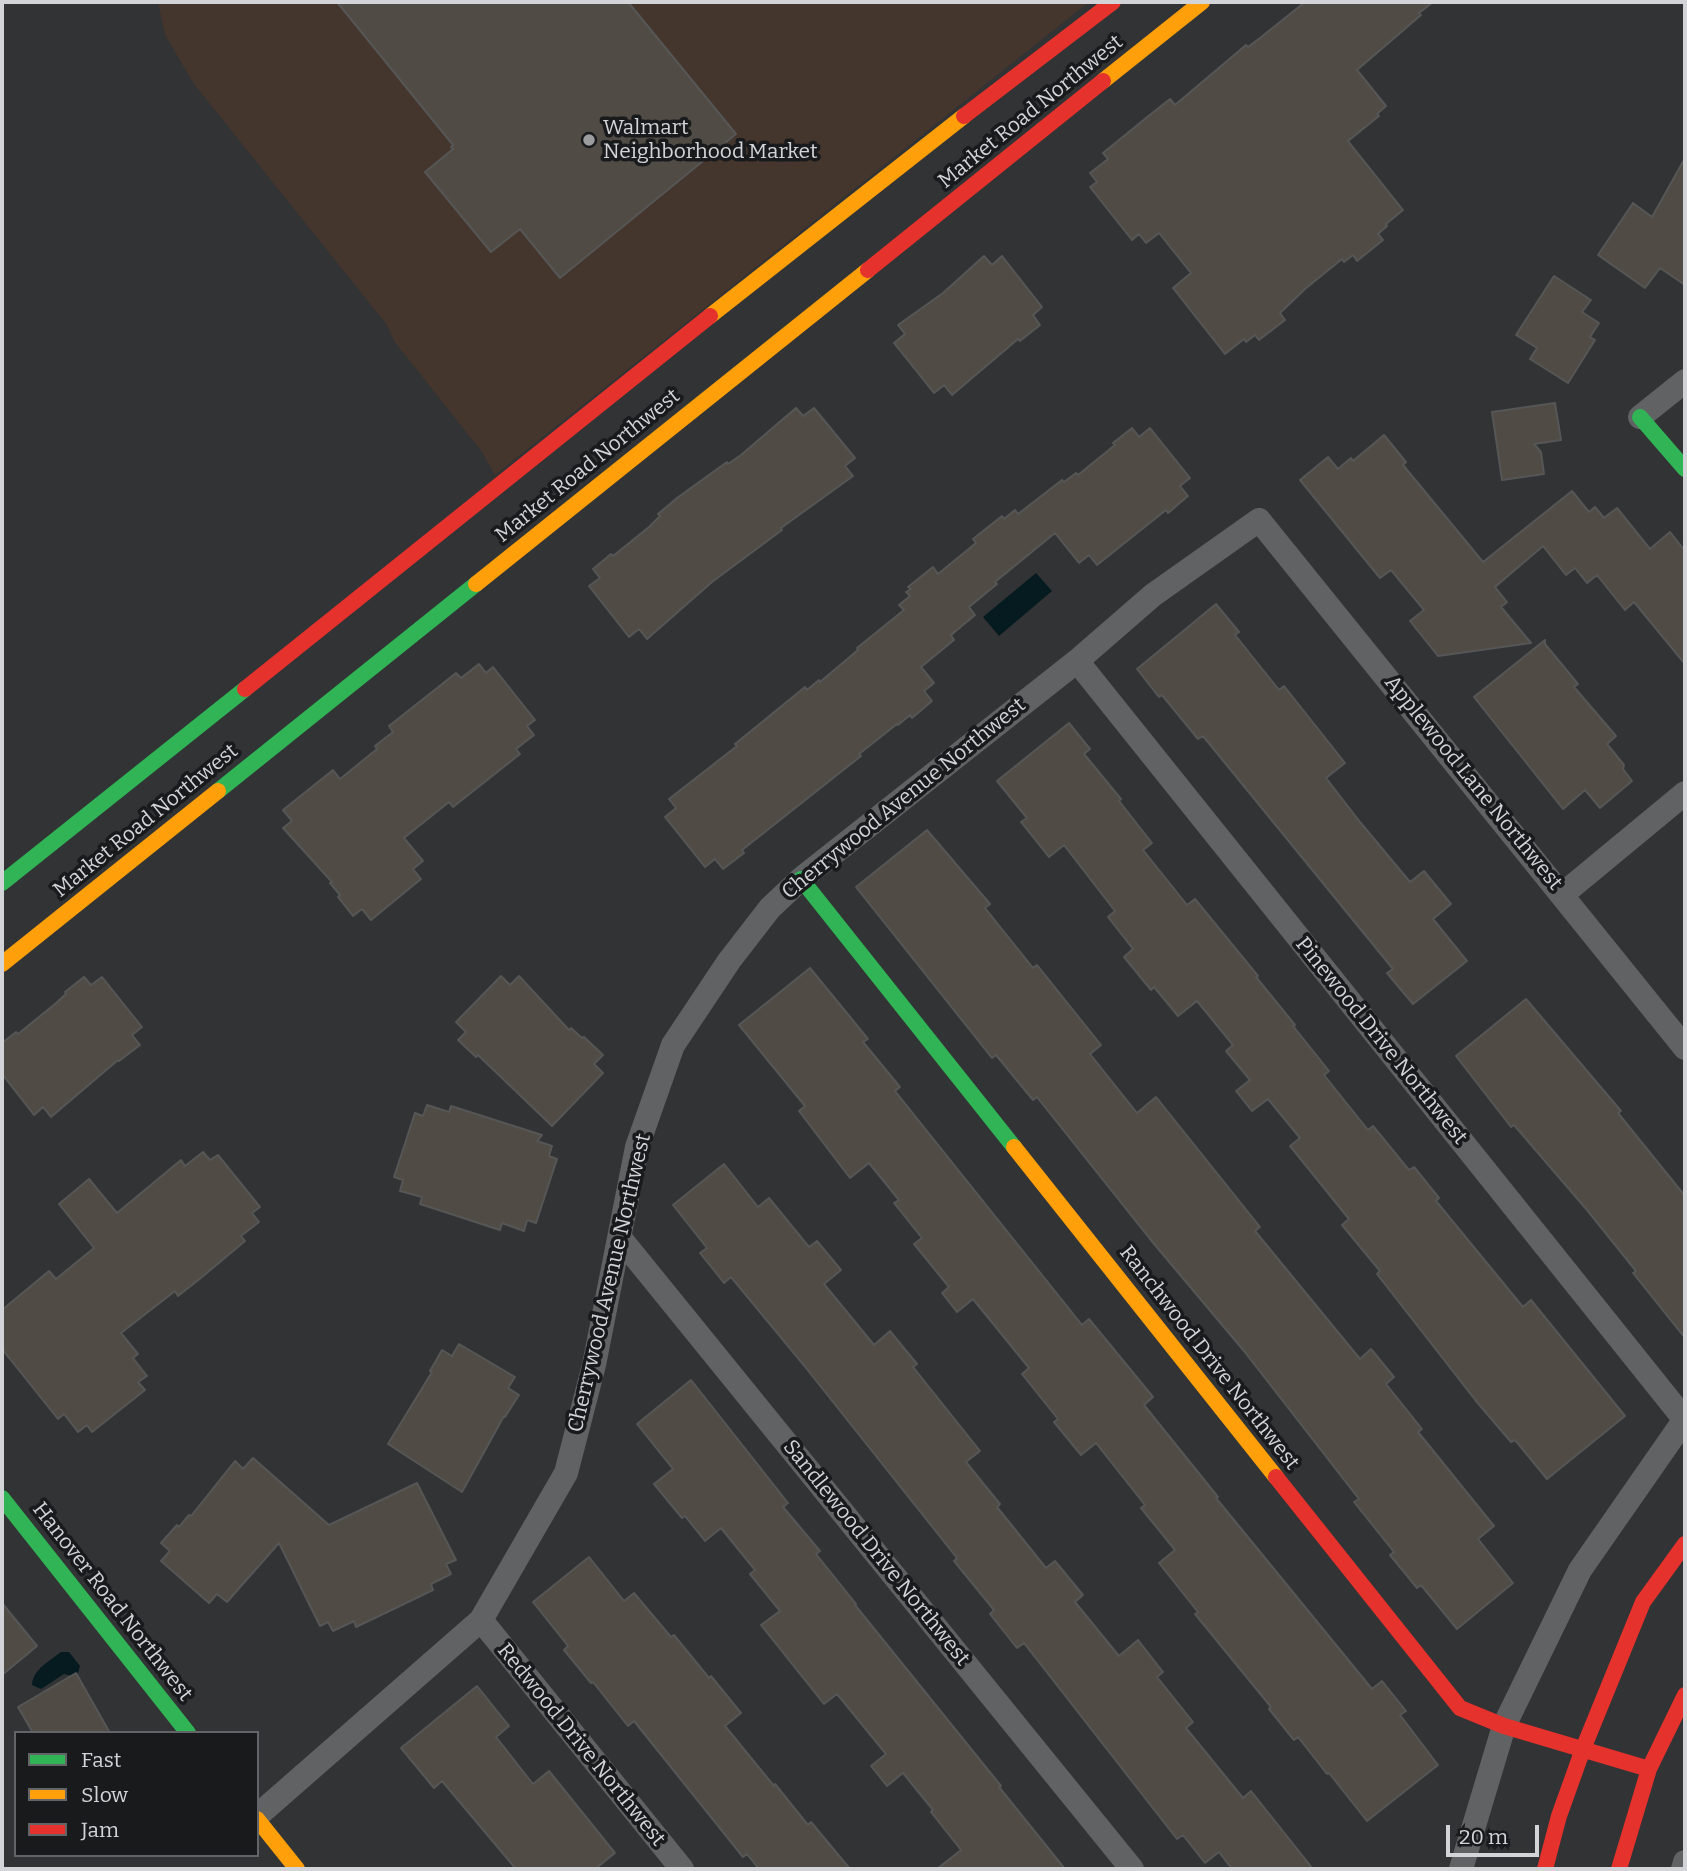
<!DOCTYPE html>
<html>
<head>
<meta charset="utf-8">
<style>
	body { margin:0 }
	#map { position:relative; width:1687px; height:1871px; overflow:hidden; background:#313335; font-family:Bitter,serif }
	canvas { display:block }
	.frame { position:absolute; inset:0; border:4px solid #d3d4d7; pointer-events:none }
	.legend { position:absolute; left:14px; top:1731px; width:245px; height:126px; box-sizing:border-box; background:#191a1c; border:2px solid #636467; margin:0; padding:9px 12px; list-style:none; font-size:21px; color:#d3d4d7 }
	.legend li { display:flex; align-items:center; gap:14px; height:35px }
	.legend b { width:35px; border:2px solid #636467 }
	.scale { position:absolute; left:1446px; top:1825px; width:93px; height:32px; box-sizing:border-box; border:4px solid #d3d4d7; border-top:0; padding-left:9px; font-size:21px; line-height:24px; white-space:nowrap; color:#d3d4d7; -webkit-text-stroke:5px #191a1c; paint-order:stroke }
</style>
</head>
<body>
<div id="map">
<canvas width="1687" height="1871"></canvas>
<div class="frame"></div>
<ul class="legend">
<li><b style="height:9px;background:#30b455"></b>Fast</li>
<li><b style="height:9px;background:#ff9f0a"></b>Slow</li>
<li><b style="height:9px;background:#e5322d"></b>Jam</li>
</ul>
<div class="scale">20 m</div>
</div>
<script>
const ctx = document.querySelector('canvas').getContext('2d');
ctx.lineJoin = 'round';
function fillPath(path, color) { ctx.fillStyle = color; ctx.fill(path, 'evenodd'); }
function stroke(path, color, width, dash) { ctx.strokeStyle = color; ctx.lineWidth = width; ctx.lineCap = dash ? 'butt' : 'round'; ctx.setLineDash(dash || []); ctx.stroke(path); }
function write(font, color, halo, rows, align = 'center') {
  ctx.font = font + ' Bitter,serif'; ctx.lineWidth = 7; ctx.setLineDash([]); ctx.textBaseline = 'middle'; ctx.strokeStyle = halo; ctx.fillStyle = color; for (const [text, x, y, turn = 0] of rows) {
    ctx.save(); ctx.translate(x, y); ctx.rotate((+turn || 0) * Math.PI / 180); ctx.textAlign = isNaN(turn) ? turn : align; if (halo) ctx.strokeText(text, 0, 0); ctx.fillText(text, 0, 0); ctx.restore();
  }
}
fillPath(new Path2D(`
	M 158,2 L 1089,2 L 495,475 L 482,452 L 394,341 L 387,325 L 194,84 L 165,35 Z`), '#44352d');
fillPath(new Path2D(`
	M 1036,573 L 1052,591 L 999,636 L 983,617 Z
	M 61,1652 L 69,1652 L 80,1666 L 78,1673 L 73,1676 L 64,1674 L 41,1689 L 32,1685 C 33,1669 50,1661 61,1652 Z`), '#061b20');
const building = new Path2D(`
	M 337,2 L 628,2 L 736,134 L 560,278 L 520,229 L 491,252 L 425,172 L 453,149 L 451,147 L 453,145 Z
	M 1305,2 L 1433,2 L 1419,13 L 1421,15 L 1357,70 L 1386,106 L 1377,114 L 1379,116 L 1348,141 L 1403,210 L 1386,224 L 1387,226 L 1378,234 L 1383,240 L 1357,261 L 1353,255 L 1344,262 L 1342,259 L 1305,289 L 1280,313 L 1285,320 L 1259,340 L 1255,335 L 1246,342 L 1244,339 L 1225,354 L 1173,288 L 1191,273 L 1159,233 L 1146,243 L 1139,234 L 1132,240 L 1090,187 L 1097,182 L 1090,173 L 1108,159 L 1103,153 L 1146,118 L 1170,99 L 1175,105 L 1246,45 L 1248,47 L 1260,38 Z
	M 1685,158 L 1685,285 L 1660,268 L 1645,288 L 1598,255 L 1633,203 L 1652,217 Z
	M 984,256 L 992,265 L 1002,256 L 1042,307 L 1033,315 L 1040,325 L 1020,341 L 1018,339 L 952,395 L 944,385 L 934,393 L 894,343 L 905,334 L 898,325 L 943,293 Z
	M 1554,276 L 1591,300 L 1582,312 L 1599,323 L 1590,337 L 1595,340 L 1568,383 L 1530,359 L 1537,348 L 1516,335 Z
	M 1555,403 L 1561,440 L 1534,444 L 1541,452 L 1544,474 L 1502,480 L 1492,412 Z
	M 796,408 L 803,416 L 814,408 L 855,458 L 845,466 L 853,476 L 781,528 L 782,530 L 712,582 L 647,639 L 639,629 L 629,637 L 589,586 L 600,578 L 593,569 L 611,554 L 613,556 L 649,527 L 660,516 L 658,514 L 677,498 L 727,462 L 728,464 L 741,455 Z
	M 1132,428 L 1139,437 L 1150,428 L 1190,478 L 1180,486 L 1188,496 L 1168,513 L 1166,510 L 1097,565 L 1089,555 L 1079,563 L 1055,533 L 995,582 L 997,584 L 969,607 L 975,615 L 951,635 L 954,640 L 921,667 L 934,683 L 924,691 L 932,701 L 912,718 L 910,715 L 898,725 L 897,724 L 859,754 L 861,756 L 742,850 L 744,853 L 723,869 L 715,859 L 705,867 L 665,817 L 676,808 L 669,799 L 737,746 L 735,744 L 805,687 L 807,690 L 819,680 L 820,682 L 858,650 L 857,648 L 904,610 L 899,605 L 910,596 L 906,592 L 911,589 L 908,587 L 933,567 L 938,574 L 976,543 L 973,539 L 1002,516 L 1004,519 L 1015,510 L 1018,514 L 1062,480 L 1064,482 L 1076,473 L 1078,475 L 1115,445 L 1113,443 Z
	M 1384,435 L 1406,462 L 1403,465 L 1483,562 L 1572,491 L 1589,512 L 1595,507 L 1604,518 L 1617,508 L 1650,549 L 1670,532 L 1685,551 L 1685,664 L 1634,602 L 1625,610 L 1597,575 L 1587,583 L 1575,568 L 1566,575 L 1543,546 L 1495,587 L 1507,602 L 1501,607 L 1531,643 L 1438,656 L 1410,621 L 1424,610 L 1391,570 L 1380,578 L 1300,480 L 1328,457 L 1338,469 L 1351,458 L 1353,461 Z
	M 1216,604 L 1239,632 L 1235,635 L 1279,690 L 1284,686 L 1345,763 L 1326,778 L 1360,822 L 1410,882 L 1424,871 L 1451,904 L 1433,919 L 1467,961 L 1413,1004 L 1387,973 L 1393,969 L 1203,736 L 1198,739 L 1162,695 L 1159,697 L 1137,669 Z
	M 1545,640 L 1545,644 L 1578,684 L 1574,687 L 1616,736 L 1607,744 L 1624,765 L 1623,769 L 1632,781 L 1600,808 L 1585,790 L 1563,809 L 1474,697 Z
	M 479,664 L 486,673 L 493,667 L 535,720 L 527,726 L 534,735 L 516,749 L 520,754 L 496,773 L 453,807 L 449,802 L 404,838 L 423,861 L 413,869 L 421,879 L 371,920 L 362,909 L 353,916 L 338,897 L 340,895 L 330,883 L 332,882 L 283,828 L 292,821 L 283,810 L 333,770 L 340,779 L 377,749 L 375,746 L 393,732 L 389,726 L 456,673 L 461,678 Z
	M 1069,723 L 1090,749 L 1084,754 L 1121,799 L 1119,801 L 1152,843 L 1143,850 L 1187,905 L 1195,899 L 1258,976 L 1256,977 L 1295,1025 L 1293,1026 L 1329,1071 L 1324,1075 L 1368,1130 L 1373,1126 L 1409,1170 L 1414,1167 L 1439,1198 L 1436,1201 L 1523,1307 L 1531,1300 L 1625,1416 L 1547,1479 L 1515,1440 L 1511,1442 L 1476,1401 L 1377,1274 L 1380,1271 L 1342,1225 L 1349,1219 L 1290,1146 L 1300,1138 L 1268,1099 L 1252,1111 L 1236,1091 L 1250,1080 L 1226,1051 L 1233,1045 L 1197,1001 L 1178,1016 L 1154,987 L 1151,990 L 1124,957 L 1133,949 L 1108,917 L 1115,911 L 1064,845 L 1049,857 L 1021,822 L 1027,818 L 997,781 Z
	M 927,830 L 990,904 L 985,908 L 1033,968 L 1037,965 L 1101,1045 L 1090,1054 L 1137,1113 L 1156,1097 L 1260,1227 L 1255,1231 L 1360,1359 L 1371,1349 L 1394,1377 L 1386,1384 L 1422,1429 L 1418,1432 L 1494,1526 L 1478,1539 L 1513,1583 L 1457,1629 L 1421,1585 L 1417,1588 L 1390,1555 L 1394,1552 L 1354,1502 L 1359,1499 L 1244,1351 L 1150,1239 L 1037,1097 L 1033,1100 L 996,1055 L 992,1058 L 856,887 Z
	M 810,968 L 868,1039 L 863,1042 L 900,1087 L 895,1091 L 1082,1325 L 1089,1319 L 1153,1397 L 1144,1405 L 1218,1497 L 1216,1498 L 1372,1689 L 1382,1681 L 1406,1711 L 1400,1715 L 1438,1765 L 1367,1821 L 1329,1773 L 1327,1774 L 1298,1737 L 1294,1740 L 1269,1709 L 1271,1707 L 1195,1614 L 1198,1612 L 1159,1563 L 1175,1550 L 1141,1508 L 1145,1505 L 1096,1443 L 1081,1455 L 1054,1422 L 1058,1419 L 1022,1374 L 1029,1368 L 973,1299 L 957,1312 L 942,1293 L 949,1287 L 914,1244 L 922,1238 L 894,1203 L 899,1200 L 869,1163 L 850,1178 L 799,1111 L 805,1106 L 739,1025 Z
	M 501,976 L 510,985 L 519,976 L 569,1030 L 571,1028 L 582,1038 L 584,1037 L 603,1055 L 594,1064 L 603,1073 L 552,1126 L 478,1055 L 476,1057 L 458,1040 L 466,1032 L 456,1022 Z
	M 84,977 L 91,985 L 102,977 L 142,1027 L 132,1035 L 140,1045 L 119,1061 L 118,1060 L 51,1117 L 43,1107 L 34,1115 L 2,1074 L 2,1043 L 16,1032 L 18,1034 L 55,1004 L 66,994 L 65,992 Z
	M 1526,999 L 1621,1111 L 1618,1113 L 1685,1196 L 1685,1338 L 1633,1273 L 1636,1271 L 1587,1210 L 1514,1125 L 1511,1127 L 1456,1056 Z
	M 427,1105 L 449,1112 L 451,1106 L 542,1135 L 537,1141 L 552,1146 L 549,1156 L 557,1159 L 536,1223 L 527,1220 L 524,1231 L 502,1223 L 500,1230 L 420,1204 L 422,1197 L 400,1191 L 403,1180 L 394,1177 L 415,1113 L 423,1116 Z
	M 203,1152 L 210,1160 L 218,1155 L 260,1207 L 252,1213 L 259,1222 L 241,1236 L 245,1241 L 202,1277 L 178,1296 L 175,1291 L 121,1333 L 138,1354 L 133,1358 L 147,1376 L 138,1382 L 145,1390 L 92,1432 L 87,1425 L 78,1432 L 64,1414 L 58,1419 L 2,1349 L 2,1310 L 49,1271 L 56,1279 L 94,1248 L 59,1204 L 89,1179 L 117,1213 L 181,1160 L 185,1166 Z
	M 724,1164 L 758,1207 L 769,1198 L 809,1247 L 817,1241 L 841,1270 L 824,1284 L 874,1345 L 890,1331 L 917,1364 L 913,1367 L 980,1451 L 966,1462 L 1000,1504 L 997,1507 L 1046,1568 L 1055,1561 L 1083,1595 L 1075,1602 L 1119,1656 L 1138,1640 L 1163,1672 L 1157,1677 L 1193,1722 L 1186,1728 L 1243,1798 L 1251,1791 L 1313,1869 L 1232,1869 L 1219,1852 L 1205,1863 L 1183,1835 L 1177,1839 L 1024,1643 L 1017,1648 L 990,1614 L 994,1610 L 954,1561 L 957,1558 L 806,1368 L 731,1277 L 724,1283 L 700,1253 L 707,1248 L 673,1205 Z
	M 459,1344 L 515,1377 L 508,1388 L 519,1395 L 505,1417 L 504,1416 L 462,1492 L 388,1444 L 432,1372 L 430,1371 L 442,1350 L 452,1356 Z
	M 691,1380 L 788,1503 L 783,1507 L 820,1551 L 816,1554 L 856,1604 L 855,1605 L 1001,1786 L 999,1787 L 1065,1869 L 937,1869 L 961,1850 L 931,1812 L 933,1810 L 903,1773 L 887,1786 L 871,1766 L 886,1754 L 837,1694 L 824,1704 L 761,1625 L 780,1611 L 750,1574 L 755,1570 L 721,1528 L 705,1541 L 685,1516 L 682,1518 L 654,1484 L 673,1469 L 637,1424 Z
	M 253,1458 L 329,1525 L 417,1483 L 456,1560 L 446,1564 L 451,1574 L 431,1584 L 433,1590 L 406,1603 L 356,1627 L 354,1621 L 333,1631 L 328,1622 L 320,1626 L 279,1543 L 227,1602 L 217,1594 L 209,1603 L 161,1561 L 170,1551 L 161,1543 L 177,1525 L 179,1527 L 189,1515 L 191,1516 L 235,1461 L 243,1469 Z
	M 589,1557 L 624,1601 L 634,1593 L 671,1637 L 674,1635 L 709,1678 L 711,1676 L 741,1713 L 725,1726 L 774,1786 L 775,1784 L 808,1825 L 811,1822 L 850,1869 L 759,1869 L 747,1854 L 743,1857 L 634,1721 L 628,1726 L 593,1682 L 591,1683 L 564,1650 L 568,1646 L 533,1602 Z
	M 2,1603 L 37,1646 L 2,1675 Z
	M 76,1673 L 110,1733 L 33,1733 L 18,1707 Z
	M 477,1686 L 509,1726 L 496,1737 L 533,1784 L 549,1771 L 615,1853 L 595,1869 L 516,1869 L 442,1781 L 434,1788 L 401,1748 Z`);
fillPath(building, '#504c45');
stroke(building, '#565656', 2);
stroke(new Path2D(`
	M 1640,417 L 1685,381
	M 1077,661 L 1685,1420
	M 1563,894 L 1685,793
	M 620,1238 L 1132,1869
	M 481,1620 L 682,1869
	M 257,1816 L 481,1620 L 566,1473 L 594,1365 L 637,1147 L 673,1045 L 729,961 L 770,908 L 801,879 L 1077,661 L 1153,595 L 1259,520 L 1685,1048
	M 1461,1869 L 1504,1726 L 1580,1570 L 1685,1419
	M 1683,1869 L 1685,1862`), '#616263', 24);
stroke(new Path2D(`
	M 1640,417 L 1685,469
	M 218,791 L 476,584
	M 801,879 L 1014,1147
	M 2,883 L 245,689
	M 2,1498 L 188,1733`), '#30b455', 16);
stroke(new Path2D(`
	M 1103,81 L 1202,2
	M 710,316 L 964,116
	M 476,584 L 868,270
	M 2,964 L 218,791
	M 1014,1147 L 1276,1477
	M 257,1819 L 297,1869`), '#ff9f0a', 16);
stroke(new Path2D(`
	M 964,116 L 1113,2
	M 868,270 L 1103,81
	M 245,689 L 710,316
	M 1276,1477 L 1460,1708 L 1504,1726 L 1649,1769
	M 1545,1869 L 1559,1816 L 1583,1749 L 1643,1602 L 1685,1544
	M 1619,1869 L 1649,1769 L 1685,1695`), '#e5322d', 16);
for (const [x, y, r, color] of [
	[589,140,7,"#9a9c9e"]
]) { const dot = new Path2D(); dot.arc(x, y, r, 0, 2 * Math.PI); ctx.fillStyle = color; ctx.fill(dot); stroke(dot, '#191a1c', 2.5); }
write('21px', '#d3d4d7', '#191a1c', [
	["Market Road Northwest",1031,112,-39],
	["Market Road Northwest",588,466,-39],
	["Applewood Lane Northwest",1473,783,51],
	["Cherrywood Avenue Northwest",904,799,-39],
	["Market Road Northwest",146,821,-39],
	["Pinewood Drive Northwest",1381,1041,51],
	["Cherrywood Avenue Northwest",610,1283,-77],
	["Ranchwood Drive Northwest",1209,1358,52],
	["Sandlewood Drive Northwest",876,1553,51],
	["Hanover Road Northwest",112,1602,52],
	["Redwood Drive Northwest",581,1745,51]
]);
write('21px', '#d3d4d7', '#191a1c', [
	["Walmart",603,128],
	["Neighborhood Market",603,152]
], 'left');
</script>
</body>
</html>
